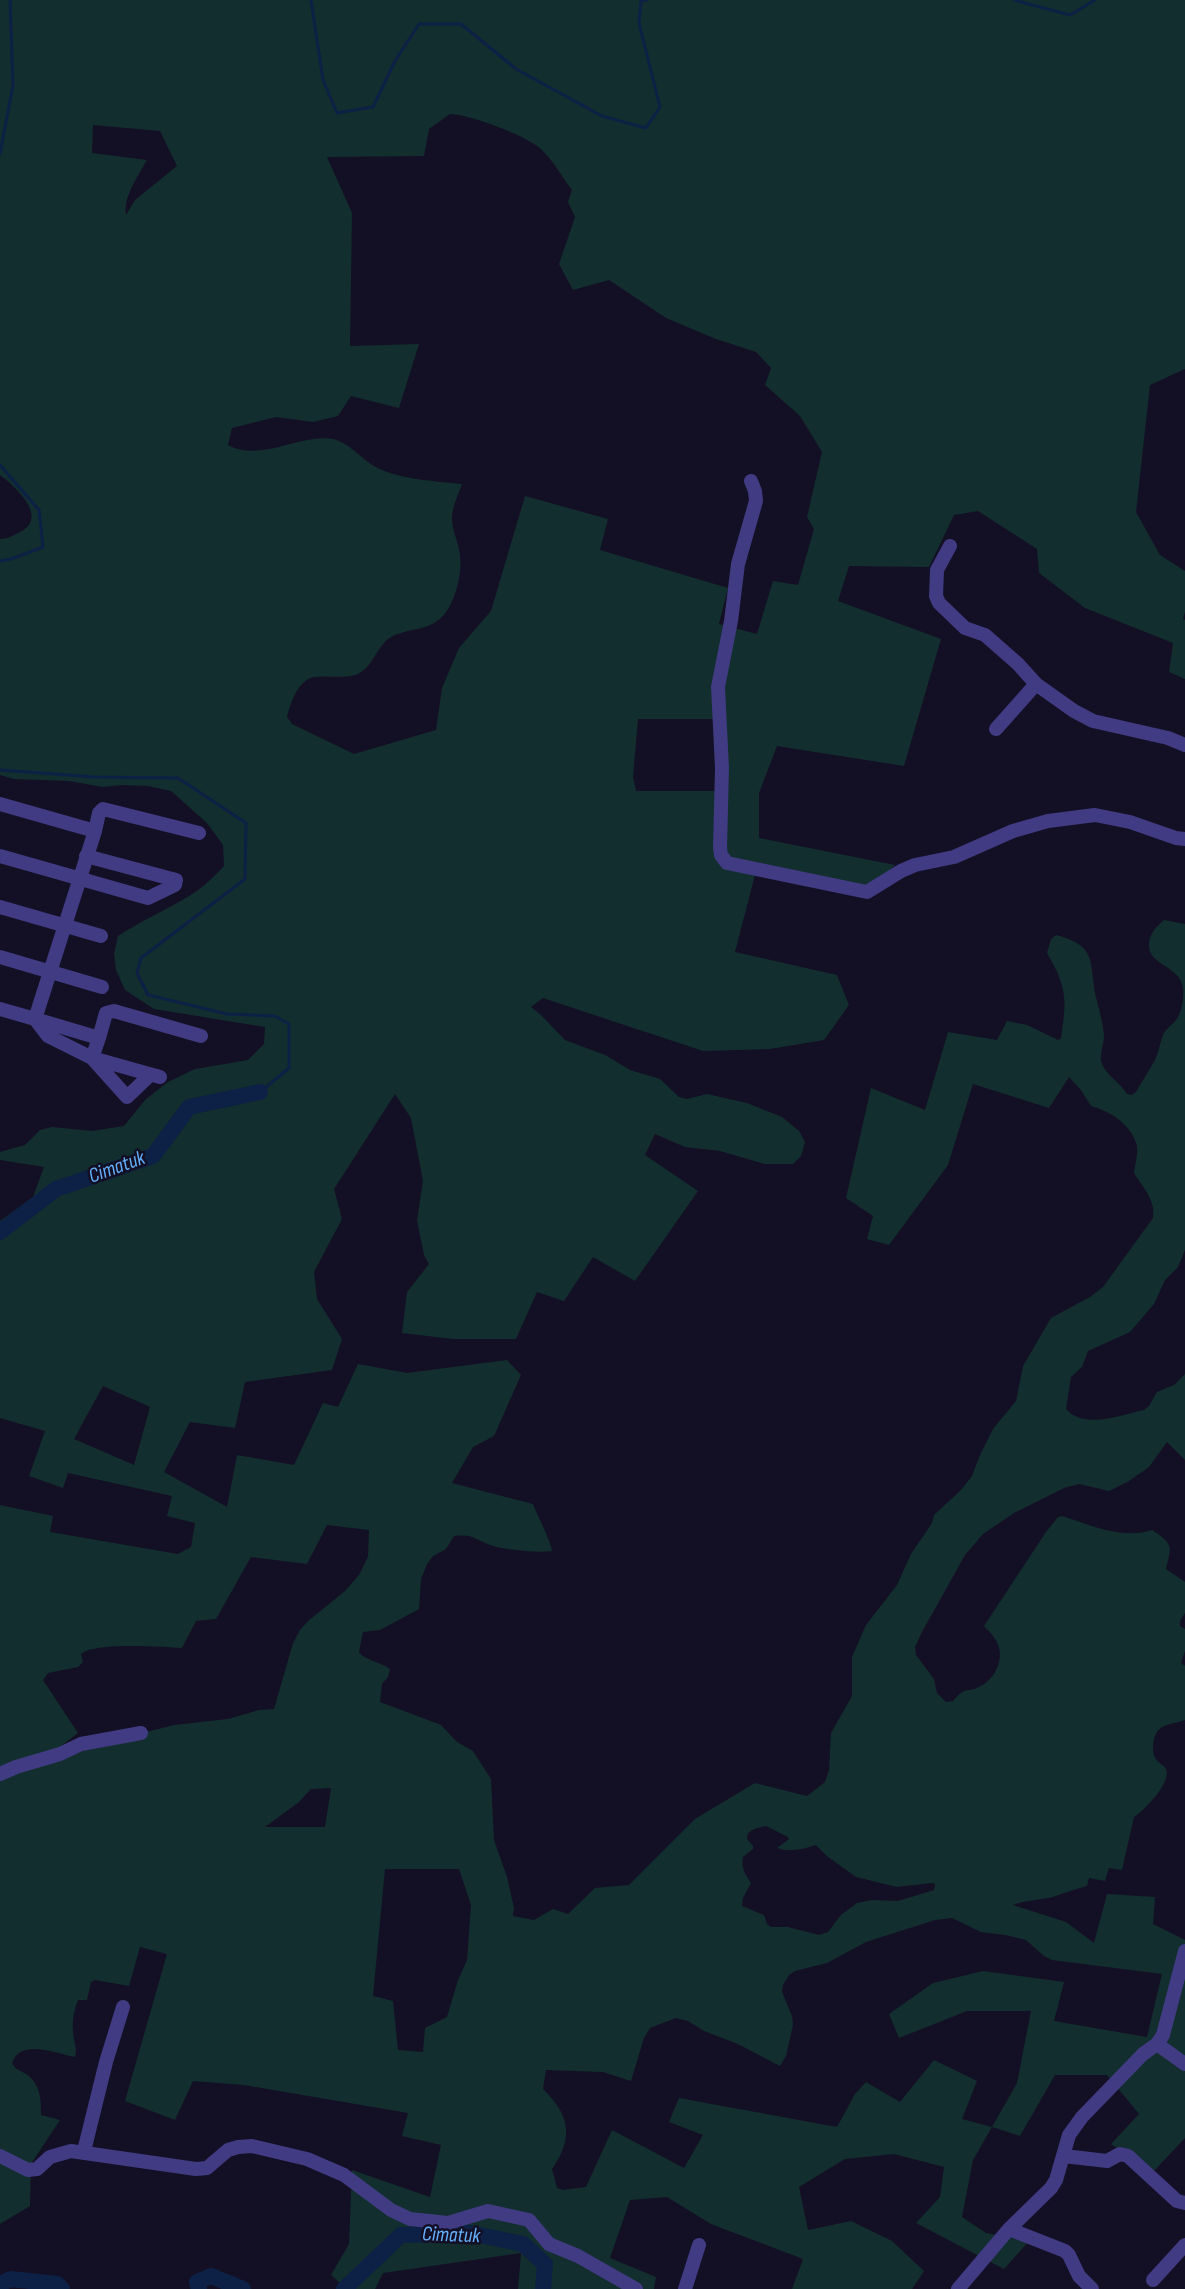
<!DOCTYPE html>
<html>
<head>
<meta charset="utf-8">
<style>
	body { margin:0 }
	canvas { display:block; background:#130f24 }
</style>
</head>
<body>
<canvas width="1185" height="2289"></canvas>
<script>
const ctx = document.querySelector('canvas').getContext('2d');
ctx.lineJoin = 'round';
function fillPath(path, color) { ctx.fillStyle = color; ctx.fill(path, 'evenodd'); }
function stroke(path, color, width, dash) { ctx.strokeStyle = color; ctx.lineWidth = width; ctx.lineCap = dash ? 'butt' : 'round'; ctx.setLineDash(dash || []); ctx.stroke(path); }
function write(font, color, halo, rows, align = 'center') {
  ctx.font = font + ' "Sofia Sans Condensed",sans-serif'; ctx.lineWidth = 5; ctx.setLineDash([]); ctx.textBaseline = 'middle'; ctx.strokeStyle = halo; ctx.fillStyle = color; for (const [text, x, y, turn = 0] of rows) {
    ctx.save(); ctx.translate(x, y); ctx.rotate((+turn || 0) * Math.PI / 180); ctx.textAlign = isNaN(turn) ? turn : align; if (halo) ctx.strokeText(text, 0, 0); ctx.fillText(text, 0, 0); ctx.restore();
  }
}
fillPath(new Path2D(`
	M 0,0 L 1185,0 L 1185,369 L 1150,385 L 1136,512 L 1160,555 L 1185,571 L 1185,612 L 1183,619 L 1185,620 L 1185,679 L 1169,672 L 1173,643 L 1085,608 L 1039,573 L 1037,549 L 978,511 L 954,515 L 929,567 L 849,566 L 838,601 L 941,639 L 904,766 L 777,746 L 759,793 L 759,838 L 895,865 L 870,890 L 756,871 L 735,952 L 837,975 L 849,1005 L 824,1040 L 770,1049 L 703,1051 L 543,998 L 531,1007 L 541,1015 L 565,1040 L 605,1055 L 630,1070 L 660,1079 L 679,1097 L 687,1099 L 707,1094 L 747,1103 L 782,1117 L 799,1131 L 805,1142 L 801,1156 L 793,1164 L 765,1164 L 720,1151 L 685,1147 L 655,1134 L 645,1155 L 698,1191 L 635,1281 L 593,1257 L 564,1301 L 537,1292 L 516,1339 L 453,1339 L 402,1333 L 407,1292 L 429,1264 L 424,1255 L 417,1220 L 423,1181 L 411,1118 L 395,1094 L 334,1189 L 342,1219 L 314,1272 L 317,1299 L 342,1339 L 332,1370 L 245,1382 L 235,1428 L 190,1422 L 164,1472 L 227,1507 L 237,1455 L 294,1465 L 323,1403 L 338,1407 L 358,1364 L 407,1373 L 507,1360 L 521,1375 L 494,1436 L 473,1447 L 452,1483 L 533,1504 C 537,1515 552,1543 552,1551 C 537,1553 505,1550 490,1545 C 473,1539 475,1534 454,1536 L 446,1549 L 433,1556 L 427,1564 L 421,1579 L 419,1609 L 380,1630 L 363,1632 L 359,1652 C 364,1660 381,1662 390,1669 L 388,1677 L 382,1684 L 380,1702 L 441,1725 L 457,1742 L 473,1751 L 491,1779 L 494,1840 L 507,1877 L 514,1908 L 513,1916 L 534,1920 L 553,1909 L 568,1914 L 595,1888 L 629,1885 L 695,1819 L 755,1783 L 807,1796 L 825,1782 L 829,1770 L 831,1733 L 852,1696 L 852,1657 L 866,1625 L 897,1585 L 911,1554 L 932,1523 L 934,1515 L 961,1490 L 972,1476 L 980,1455 L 993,1429 L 1016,1401 L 1023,1366 L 1051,1318 L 1090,1297 L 1103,1287 L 1153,1218 C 1156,1201 1143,1187 1134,1173 C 1135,1163 1140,1149 1135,1140 C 1127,1121 1108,1111 1091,1106 L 1081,1090 L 1069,1077 L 1049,1108 L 973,1084 L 948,1165 L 889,1245 L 867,1239 L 873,1216 L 846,1198 L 871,1088 L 925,1110 L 948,1032 L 997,1040 L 1007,1021 L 1027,1025 L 1058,1040 L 1061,1038 C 1067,1000 1067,987 1047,953 L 1051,939 L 1056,935 C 1098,946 1089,962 1096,997 C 1099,1010 1104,1025 1104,1038 C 1103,1046 1100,1055 1101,1061 C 1105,1075 1120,1082 1127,1094 L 1132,1095 L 1136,1092 C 1142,1081 1149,1071 1155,1060 C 1159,1052 1160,1041 1164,1033 C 1167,1028 1173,1024 1177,1019 C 1182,1011 1184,998 1183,988 C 1181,964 1142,966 1150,938 C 1153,930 1157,926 1164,920 L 1185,924 L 1185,1250 L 1178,1267 L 1165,1280 L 1154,1304 L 1130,1332 L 1088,1351 L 1082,1367 L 1071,1377 L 1066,1409 C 1084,1430 1121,1415 1144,1410 L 1149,1406 L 1157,1392 L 1174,1385 L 1185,1374 L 1185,1460 L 1167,1442 L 1149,1467 L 1129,1481 L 1109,1491 L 1079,1484 L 1064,1488 L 1014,1513 L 983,1534 L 965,1555 L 922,1632 L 915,1647 L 916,1655 L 934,1679 L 937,1693 L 946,1702 L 953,1701 C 968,1684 967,1694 981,1686 C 995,1679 1004,1659 998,1645 C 996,1638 989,1631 984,1626 L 1046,1532 L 1058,1517 L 1062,1516 C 1091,1525 1122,1540 1152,1530 C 1173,1544 1172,1545 1166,1569 L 1185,1582 L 1185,1613 L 1180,1621 L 1180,1626 L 1185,1629 L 1185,1651 L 1181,1663 L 1185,1666 L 1185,1720 C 1167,1726 1155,1723 1153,1746 C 1153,1750 1153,1755 1156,1759 C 1158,1763 1164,1765 1166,1769 C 1172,1782 1144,1811 1134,1817 L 1122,1870 L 1109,1868 L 1105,1881 L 1089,1878 L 1087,1886 C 1075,1889 1064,1893 1053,1897 C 1040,1900 1026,1900 1013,1905 L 1066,1922 L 1094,1943 L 1107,1894 L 1155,1897 L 1153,1924 L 1185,1940 L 1185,2138 L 1153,2172 L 1111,2144 L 1139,2114 L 1107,2075 L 1055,2075 L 1020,2136 L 992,2127 L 973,2160 L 962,2217 L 986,2233 L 1029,2241 L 1004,2269 L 916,2223 L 940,2197 L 944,2167 L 894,2154 L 845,2159 L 799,2187 L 808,2230 L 851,2221 L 892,2241 L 924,2271 L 912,2289 L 792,2289 L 803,2259 L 711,2224 L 667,2197 L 630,2200 L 610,2258 L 656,2277 L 654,2289 L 518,2289 L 521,2253 L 383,2273 L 375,2289 L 347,2289 L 331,2275 L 349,2244 L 352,2170 L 430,2197 L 441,2145 L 402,2136 L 408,2113 L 244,2085 L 193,2081 L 175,2120 L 125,2101 L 167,1954 L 140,1947 L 129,1986 L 95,1980 L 91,1982 L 87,2000 L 78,2000 C 74,2010 72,2021 73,2031 C 73,2041 78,2047 75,2057 C 56,2053 20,2038 12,2063 C 16,2072 25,2071 31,2078 C 41,2089 41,2101 41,2115 L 60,2120 L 31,2164 L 30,2206 L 0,2224 L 0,1505 L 53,1516 L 50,1532 L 178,1554 L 191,1547 L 195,1523 L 167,1516 L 172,1496 L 68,1473 L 63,1488 L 29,1476 L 45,1431 L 0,1418 L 0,1221 L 33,1197 L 44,1167 L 0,1160 L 0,1152 L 25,1145 L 40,1130 L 52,1127 L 92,1131 L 124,1126 L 146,1099 L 168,1082 L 195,1069 L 248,1060 L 264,1044 L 265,1027 L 154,1009 L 125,990 L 116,970 L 114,954 L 118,936 C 139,922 162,912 184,899 C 199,891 212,879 224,866 L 223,845 L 207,823 L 171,791 L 148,786 L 123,785 L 103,787 L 69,781 L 14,779 L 0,775 L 0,539 C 7,539 12,536 18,533 C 51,519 16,487 0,475 ZM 450,114 C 469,114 527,136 541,149 C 553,160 562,177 572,190 L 568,202 L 575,217 L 559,264 L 573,290 L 609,280 L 666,318 L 716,339 L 756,352 L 771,368 L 765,385 L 800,416 L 822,452 L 807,517 L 814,529 L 798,585 L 773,581 L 757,634 L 719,624 L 728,588 L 600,550 L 608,519 L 525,496 L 491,611 L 459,648 L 442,688 L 436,730 L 354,754 L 292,724 L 287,717 C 290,704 298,680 314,677 C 327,675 341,679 355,675 C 374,669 376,644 393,636 C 410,628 429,631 443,616 C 456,601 462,574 460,555 C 459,543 452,531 452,519 C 452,507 458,495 462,484 C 436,481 404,480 380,469 C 363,462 351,443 333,439 C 301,433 259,463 228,445 L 232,428 L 276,417 L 313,422 L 338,416 L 351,396 L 399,408 L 419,344 L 350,346 L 352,213 L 327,157 L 424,156 L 429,129 ZM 93,125 L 160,131 L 177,166 L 135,200 L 126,215 C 123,197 138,176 147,160 L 92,153 ZM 638,719 L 714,719 L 719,791 L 636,791 L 633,777 ZM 103,1386 L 150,1407 L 134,1465 L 74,1439 ZM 327,1525 L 369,1530 L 368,1557 L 359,1575 L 345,1591 L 308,1621 L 300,1630 L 293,1643 L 274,1709 L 259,1710 L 228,1719 L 174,1725 L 119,1739 L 66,1756 L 61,1746 L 78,1733 L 43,1680 L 48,1673 L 78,1667 L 83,1662 L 81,1654 C 95,1642 162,1647 182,1648 L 196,1621 L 216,1619 L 251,1557 L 307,1564 ZM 331,1788 L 325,1827 L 265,1827 L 299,1802 L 311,1789 ZM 766,1826 L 788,1837 L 789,1839 L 777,1848 C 790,1853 803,1849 816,1845 L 828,1857 L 856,1877 L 897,1887 L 931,1883 L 935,1884 L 934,1890 L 898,1901 L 872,1900 L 857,1903 L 841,1915 L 828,1932 L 819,1935 L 788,1927 L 771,1927 L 767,1924 L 764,1915 L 742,1906 L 743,1898 L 751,1883 C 745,1874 741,1868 743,1857 L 753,1849 L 753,1846 L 747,1839 C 747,1829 758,1828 766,1826 ZM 385,1869 L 459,1869 L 471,1905 L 467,1960 L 458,1980 L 447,2017 L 425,2028 L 423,2052 L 398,2050 L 393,2001 L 373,1996 ZM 952,1918 L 981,1932 L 1005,1935 L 1026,1940 L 1044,1956 L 1052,1960 L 1162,1974 L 1147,2037 L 1054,2021 L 1064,1982 L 983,1971 L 933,1983 L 889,2014 L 899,2038 L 967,2011 L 1031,2011 L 1017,2083 L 992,2127 L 962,2119 L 977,2081 L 934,2060 L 900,2102 L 866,2082 L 855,2094 L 837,2127 L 679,2098 L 669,2122 L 703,2135 L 684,2168 L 612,2130 L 586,2187 L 563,2190 L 557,2188 L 552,2169 C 574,2138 570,2115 543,2089 L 546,2070 L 603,2072 L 631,2081 L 644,2038 L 650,2028 L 676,2018 L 688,2021 L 704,2031 L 738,2044 L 780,2066 L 786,2056 L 793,2025 L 792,2016 L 782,1992 L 783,1985 L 789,1975 L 795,1971 L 827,1963 L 866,1942 L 935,1920 Z`), '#122e2e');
stroke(new Path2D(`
	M 311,0 L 323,80 L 337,113 L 373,107 L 395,61 L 419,24 L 461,24 L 516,69 L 602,116 L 646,128 L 660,107 L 639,23 L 641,1 L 647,0
	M 1014,0 L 1070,15 L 1095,0
	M 0,154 L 13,85 L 10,0
	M 0,465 L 39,510 L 43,547 L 11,559 L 0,561
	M 0,770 L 95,777 L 178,778 L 246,823 L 245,879 L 141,958 L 137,973 L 148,995 L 227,1014 L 275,1016 L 289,1024 L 289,1068 L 260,1092`), '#0d2045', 3);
stroke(new Path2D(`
	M 0,1232 L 56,1189 L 153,1156 L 189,1107 L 260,1092
	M 0,2284 L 11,2279 L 57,2284 L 62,2289
	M 199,2289 L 197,2282 L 211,2276 L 243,2289
	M 344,2289 L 401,2235 L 470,2233 L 523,2244 L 545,2264 L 543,2289`), '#0d2045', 16);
stroke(new Path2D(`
	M 751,481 L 755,491 L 756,501 L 738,564 L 731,621 L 718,687 L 722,768 L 720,848 L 721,855 L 727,863 L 867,892 L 901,871 L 915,865 L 954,857 L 1013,831 L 1048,821 L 1095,815 L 1130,822 L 1176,838 L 1185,839
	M 950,546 L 937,570 L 936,596 L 939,603 L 965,628 L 985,635 L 1018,664 L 1036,684 L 1074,711 L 1093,721 L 1168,738 L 1185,745
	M 996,729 L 1036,684
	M 0,804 L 95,831 L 35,1019 L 99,1038 L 92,1058 L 127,1097 L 150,1075
	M 95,831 L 99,813 L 103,809 L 199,833
	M 0,856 L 148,898 L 175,885 L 176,880 L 86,856
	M 0,907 L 101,936
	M 0,957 L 102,987
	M 0,1009 L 35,1019 L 48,1036 L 92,1058 L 160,1077
	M 99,1038 L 106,1013 L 114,1011 L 201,1036
	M 0,1774 L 16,1767 L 60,1754 L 81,1744 L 141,1733
	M 1157,2044 L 1185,2064
	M 84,2151 L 106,2062 L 123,2007
	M 0,2156 L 28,2170 L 37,2169 L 50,2157 L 71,2151 L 196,2169 L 207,2168 L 228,2150 L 238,2147 L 252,2146 L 307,2159 L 344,2175 L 391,2210 L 410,2219 L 448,2223 L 488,2211 L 529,2220 L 549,2244 L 578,2256 L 636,2289
	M 1064,2156 L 1107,2161 L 1120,2154 L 1128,2156 L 1177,2201 L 1185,2203
	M 1009,2229 L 1065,2251 L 1069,2255 L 1079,2276 L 1092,2289
	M 1153,2280 L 1185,2245
	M 685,2289 L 699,2245
	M 958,2289 L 1009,2229 L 1051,2188 L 1056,2180 L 1069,2135 L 1082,2117 L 1143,2054 L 1157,2044 L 1163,2035 L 1185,1951`), '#403b82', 14);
write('italic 21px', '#63b0fc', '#130f24', [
	["Cimatuk",117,1168,-20],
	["Cimatuk",451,2236,2]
]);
</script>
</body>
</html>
